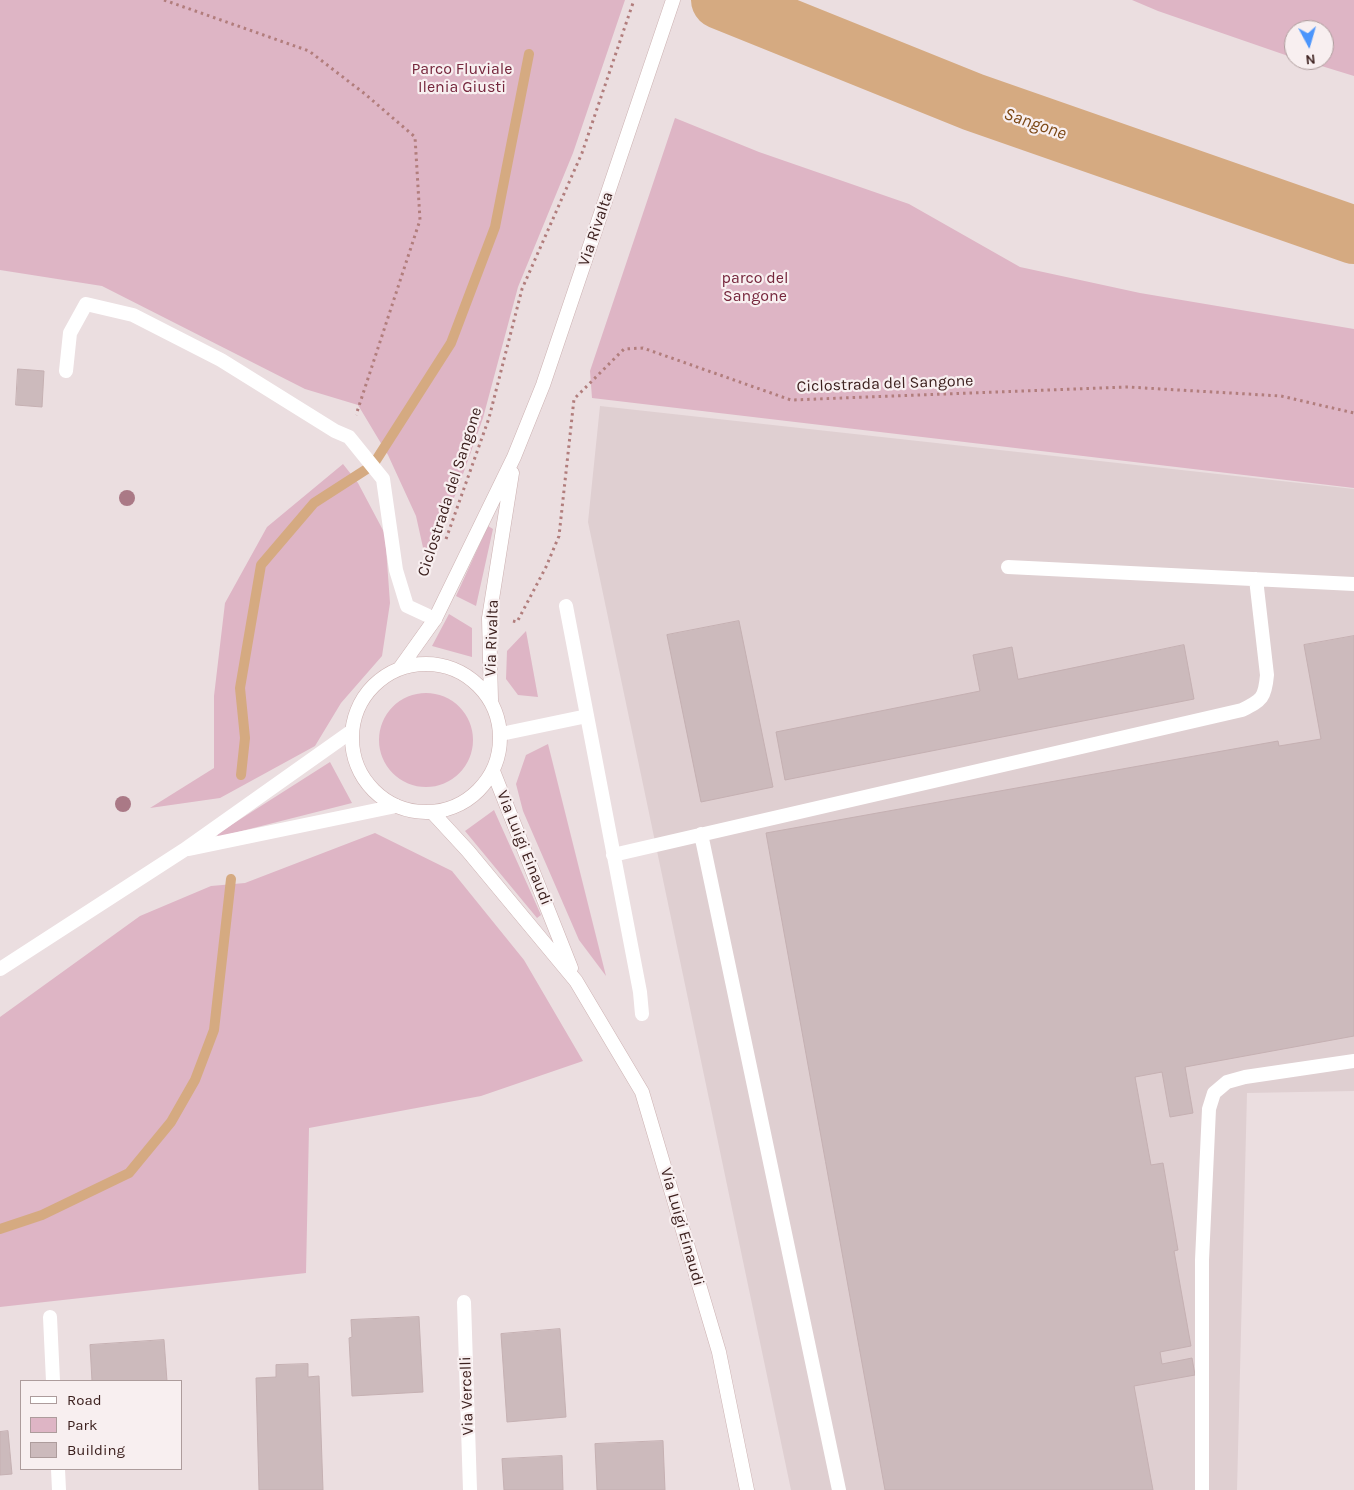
<!DOCTYPE html>
<html>
<head>
<meta charset="utf-8">
<style>
	body { margin:0 }
	#map { position:relative; width:1354px; height:1490px; overflow:hidden; background:#ebdee0; font-family:Karla,sans-serif }
	canvas { display:block }
	.legend { position:absolute; left:20px; top:1380px; width:162px; height:90px; box-sizing:border-box; background:#f8eff0; border:1px solid #ad9c9c; margin:0; padding:6px 9px; list-style:none; font-size:15px; color:#3c201e }
	.legend li { display:flex; align-items:center; gap:10px; height:25px }
	.legend b { width:25px; border:1px solid #ad9c9c }
	.north { position:absolute; left:1284px; top:20px; width:50px; height:50px; box-sizing:border-box; background:#f8eff0; border:1px solid #ad9c9c; border-radius:50%; rotate:174deg; font-size:14px; font-weight:700; line-height:20px; text-align:center; color:#3c201e }
	.north::after { content:''; display:block; margin:auto; width:18px; height:22px; background:#4b95fc; clip-path:polygon(50% 0,100% 100%,50% 72%,0 100%) }
</style>
</head>
<body>
<div id="map">
<canvas width="1354" height="1490"></canvas>
<ul class="legend">
<li><b style="height:6px;background:#fff"></b>Road</li>
<li><b style="height:14px;background:#deb5c5"></b>Park</li>
<li><b style="height:14px;background:#ccbabc"></b>Building</li>
</ul>
<div class="north">N</div>
</div>
<script>
const ctx = document.querySelector('canvas').getContext('2d');
ctx.lineJoin = 'round';
function fillPath(path, color) { ctx.fillStyle = color; ctx.fill(path, 'evenodd'); }
function stroke(path, color, width, dash) { ctx.strokeStyle = color; ctx.lineWidth = width; ctx.lineCap = dash ? 'butt' : 'round'; ctx.setLineDash(dash || []); ctx.stroke(path); }
function write(font, color, halo, rows, align = 'center') {
  ctx.font = font + ' Karla,sans-serif'; ctx.lineWidth = 4.5; ctx.setLineDash([]); ctx.textBaseline = 'middle'; ctx.strokeStyle = halo; ctx.fillStyle = color; for (const [text, x, y, turn = 0] of rows) {
    ctx.save(); ctx.translate(x, y); ctx.rotate((+turn || 0) * Math.PI / 180); ctx.textAlign = isNaN(turn) ? turn : align; if (halo) ctx.strokeText(text, 0, 0); ctx.fillText(text, 0, 0); ctx.restore();
  }
}
fillPath(new Path2D(`
	M 600,406 L 1354,489 L 1354,1091 L 1247,1093 L 1237,1490 L 791,1490 L 588,522 Z`), '#dfcfd1');
fillPath(new Path2D(`
	M 0,0 L 625,0 L 573,153 L 518,287 L 483,418 L 457,491 L 426,561 L 416,516 L 388,455 L 358,405 L 305,389 L 102,286 L 0,270 Z
	M 1132,0 L 1354,0 L 1354,76 L 1302,60 L 1324,60 L 1324,30 L 1294,30 L 1294,58 L 1158,11 Z
	M 675,118 L 759,152 L 909,204 L 1020,267 L 1140,293 L 1354,329 L 1354,488 L 592,398 L 590,371 Z
	M 343,464 L 358,483 L 385,534 L 390,603 L 382,656 L 341,703 L 315,746 L 220,798 L 150,808 L 214,768 L 214,696 L 225,603 L 267,527 Z
	M 488,526 L 493,529 L 476,606 L 456,596 Z
	M 449,614 L 472,628 L 472,657 L 432,646 Z
	M 526,631 L 538,697 L 518,695 L 506,679 L 507,651 Z
	M379 740a47 47 0 1 1 94 0a47 47 0 1 1-94 0Z
	M 548,744 L 606,976 L 579,940 L 523,811 L 516,784 L 526,755 Z
	M 330,762 L 352,803 L 218,837 L 217,834 Z
	M 494,810 L 541,915 L 537,918 L 465,831 Z
	M 375,833 L 452,871 L 524,960 L 583,1061 L 481,1096 L 309,1128 L 306,1273 L 0,1307 L 0,1017 L 140,916 L 211,886 L 245,883 Z`), '#deb5c5');
stroke(new Path2D(`
	M 241,775 L 245,738 L 240,688 L 261,565 L 314,503 L 373,465 L 451,343 L 495,227 L 529,54
	M 0,1229 L 42,1215 L 129,1173 L 171,1122 L 195,1080 L 214,1030 L 231,879`), '#d5aa81', 10);
stroke(new Path2D(`
	M 720,0 L 973,102 L 1354,235`), '#d5aa81', 58);
const building = new Path2D(`
	M 18,369 L 44,371 L 42,407 L 16,405 Z
	M 739,621 L 773,787 L 701,802 L 667,635 Z
	M 1354,636 L 1354,1036 L 1185,1067 L 1193,1113 L 1170,1117 L 1162,1072 L 1135,1077 L 1151,1165 L 1163,1163 L 1178,1250 L 1174,1251 L 1191,1346 L 1160,1352 L 1162,1364 L 1192,1358 L 1195,1375 L 1134,1386 L 1153,1490 L 885,1490 L 766,833 L 1278,741 L 1279,746 L 1321,739 L 1304,645 Z
	M 1184,645 L 1194,699 L 785,780 L 776,732 L 980,691 L 973,655 L 1012,647 L 1018,679 Z
	M 419,1317 L 423,1392 L 352,1396 L 349,1338 L 352,1337 L 351,1320 Z
	M 560,1329 L 566,1417 L 507,1422 L 501,1334 Z
	M 164,1340 L 167,1381 L 92,1381 L 90,1345 Z
	M 308,1364 L 308,1377 L 319,1376 L 323,1490 L 259,1490 L 256,1378 L 276,1377 L 276,1365 Z
	M 8,1431 L 12,1474 L 0,1475 L 0,1432 Z
	M 663,1441 L 665,1490 L 597,1490 L 595,1444 Z
	M 562,1456 L 563,1490 L 504,1490 L 502,1459 Z`);
fillPath(building, '#ccbabc');
stroke(building, '#c5b0b2', 1);
const secondary = new Path2D(`
	M352 738a74 74 0 1 1 148 0a74 74 0 1 1-148 0Z
	M 400,668 L 435,619 L 514,457 L 543,385 L 673,0
	M 491,700 L 489,618 L 512,473
	M 493,771 L 571,968
	M 432,812 L 468,851 L 576,981 L 642,1092 L 719,1352 L 747,1490`);
stroke(secondary, '#ccb1b1', 15);
stroke(new Path2D(`
	M 164,0 L 309,51 L 365,94 L 415,137 L 420,220 L 356,415
	M 446,539 L 489,418 L 522,289 L 582,153 L 634,0
	M 513,621 L 517,622 L 546,567 L 559,536 L 574,399 L 624,349 L 643,348 L 791,400 L 1128,387 L 1281,396 L 1354,413`), '#b17d7c', 3, [2.5, 4]);
stroke(new Path2D(`
	M 66,371 L 70,333 L 86,304 L 133,315 L 221,360 L 335,431 L 349,437 L 383,479 L 396,570 L 407,606 L 435,619
	M 1008,567 L 1354,584
	M 566,606 L 640,992 L 642,1014
	M 501,734 L 587,716
	M 701,834 L 839,1490
	M 613,855 L 1242,710 C 1262,700 1265,698 1267,675 L 1256,579
	M 1202,1490 L 1202,1260 L 1209,1109 L 1214,1093 L 1227,1082 L 1245,1077 L 1354,1061`), '#fff', 14);
stroke(new Path2D(`
	M 464,1302 L 470,1490
	M 50,1317 L 53,1381
	M 58,1469 L 59,1490`), '#fff', 14);
stroke(new Path2D(`
	M 189,849 L 396,806
	M 0,969 L 184,850 L 352,731`), '#fff', 14);
stroke(secondary, '#fff', 14);
ctx.fillStyle = '#aa7986';
for (const [x, y] of [
	[127,498],
	[123,804]
]) { ctx.beginPath(); ctx.arc(x, y, 8, 0, 2 * Math.PI); ctx.fill(); }
write('16px', '#75263c', '#f8eff0', [
	["Parco Fluviale",462,69],
	["Ilenia Giusti",462,87],
	["parco del",755,278],
	["Sangone",755,296]
]);
write('16px', '#3c201e', '#f8eff0', [
	["Via Rivalta",596,229,-71],
	["Ciclostrada del Sangone",885,384,-2],
	["Ciclostrada del Sangone",450,492,-72],
	["Via Rivalta",492,638,-88],
	["Via Luigi Einaudi",524,848,68],
	["Via Luigi Einaudi",682,1227,74],
	["Via Vercelli",467,1396,-92]
]);
write('italic 18px', '#7c4815', '#f8eff0', [
	["Sangone",1035,124,19]
]);
</script>
</body>
</html>
